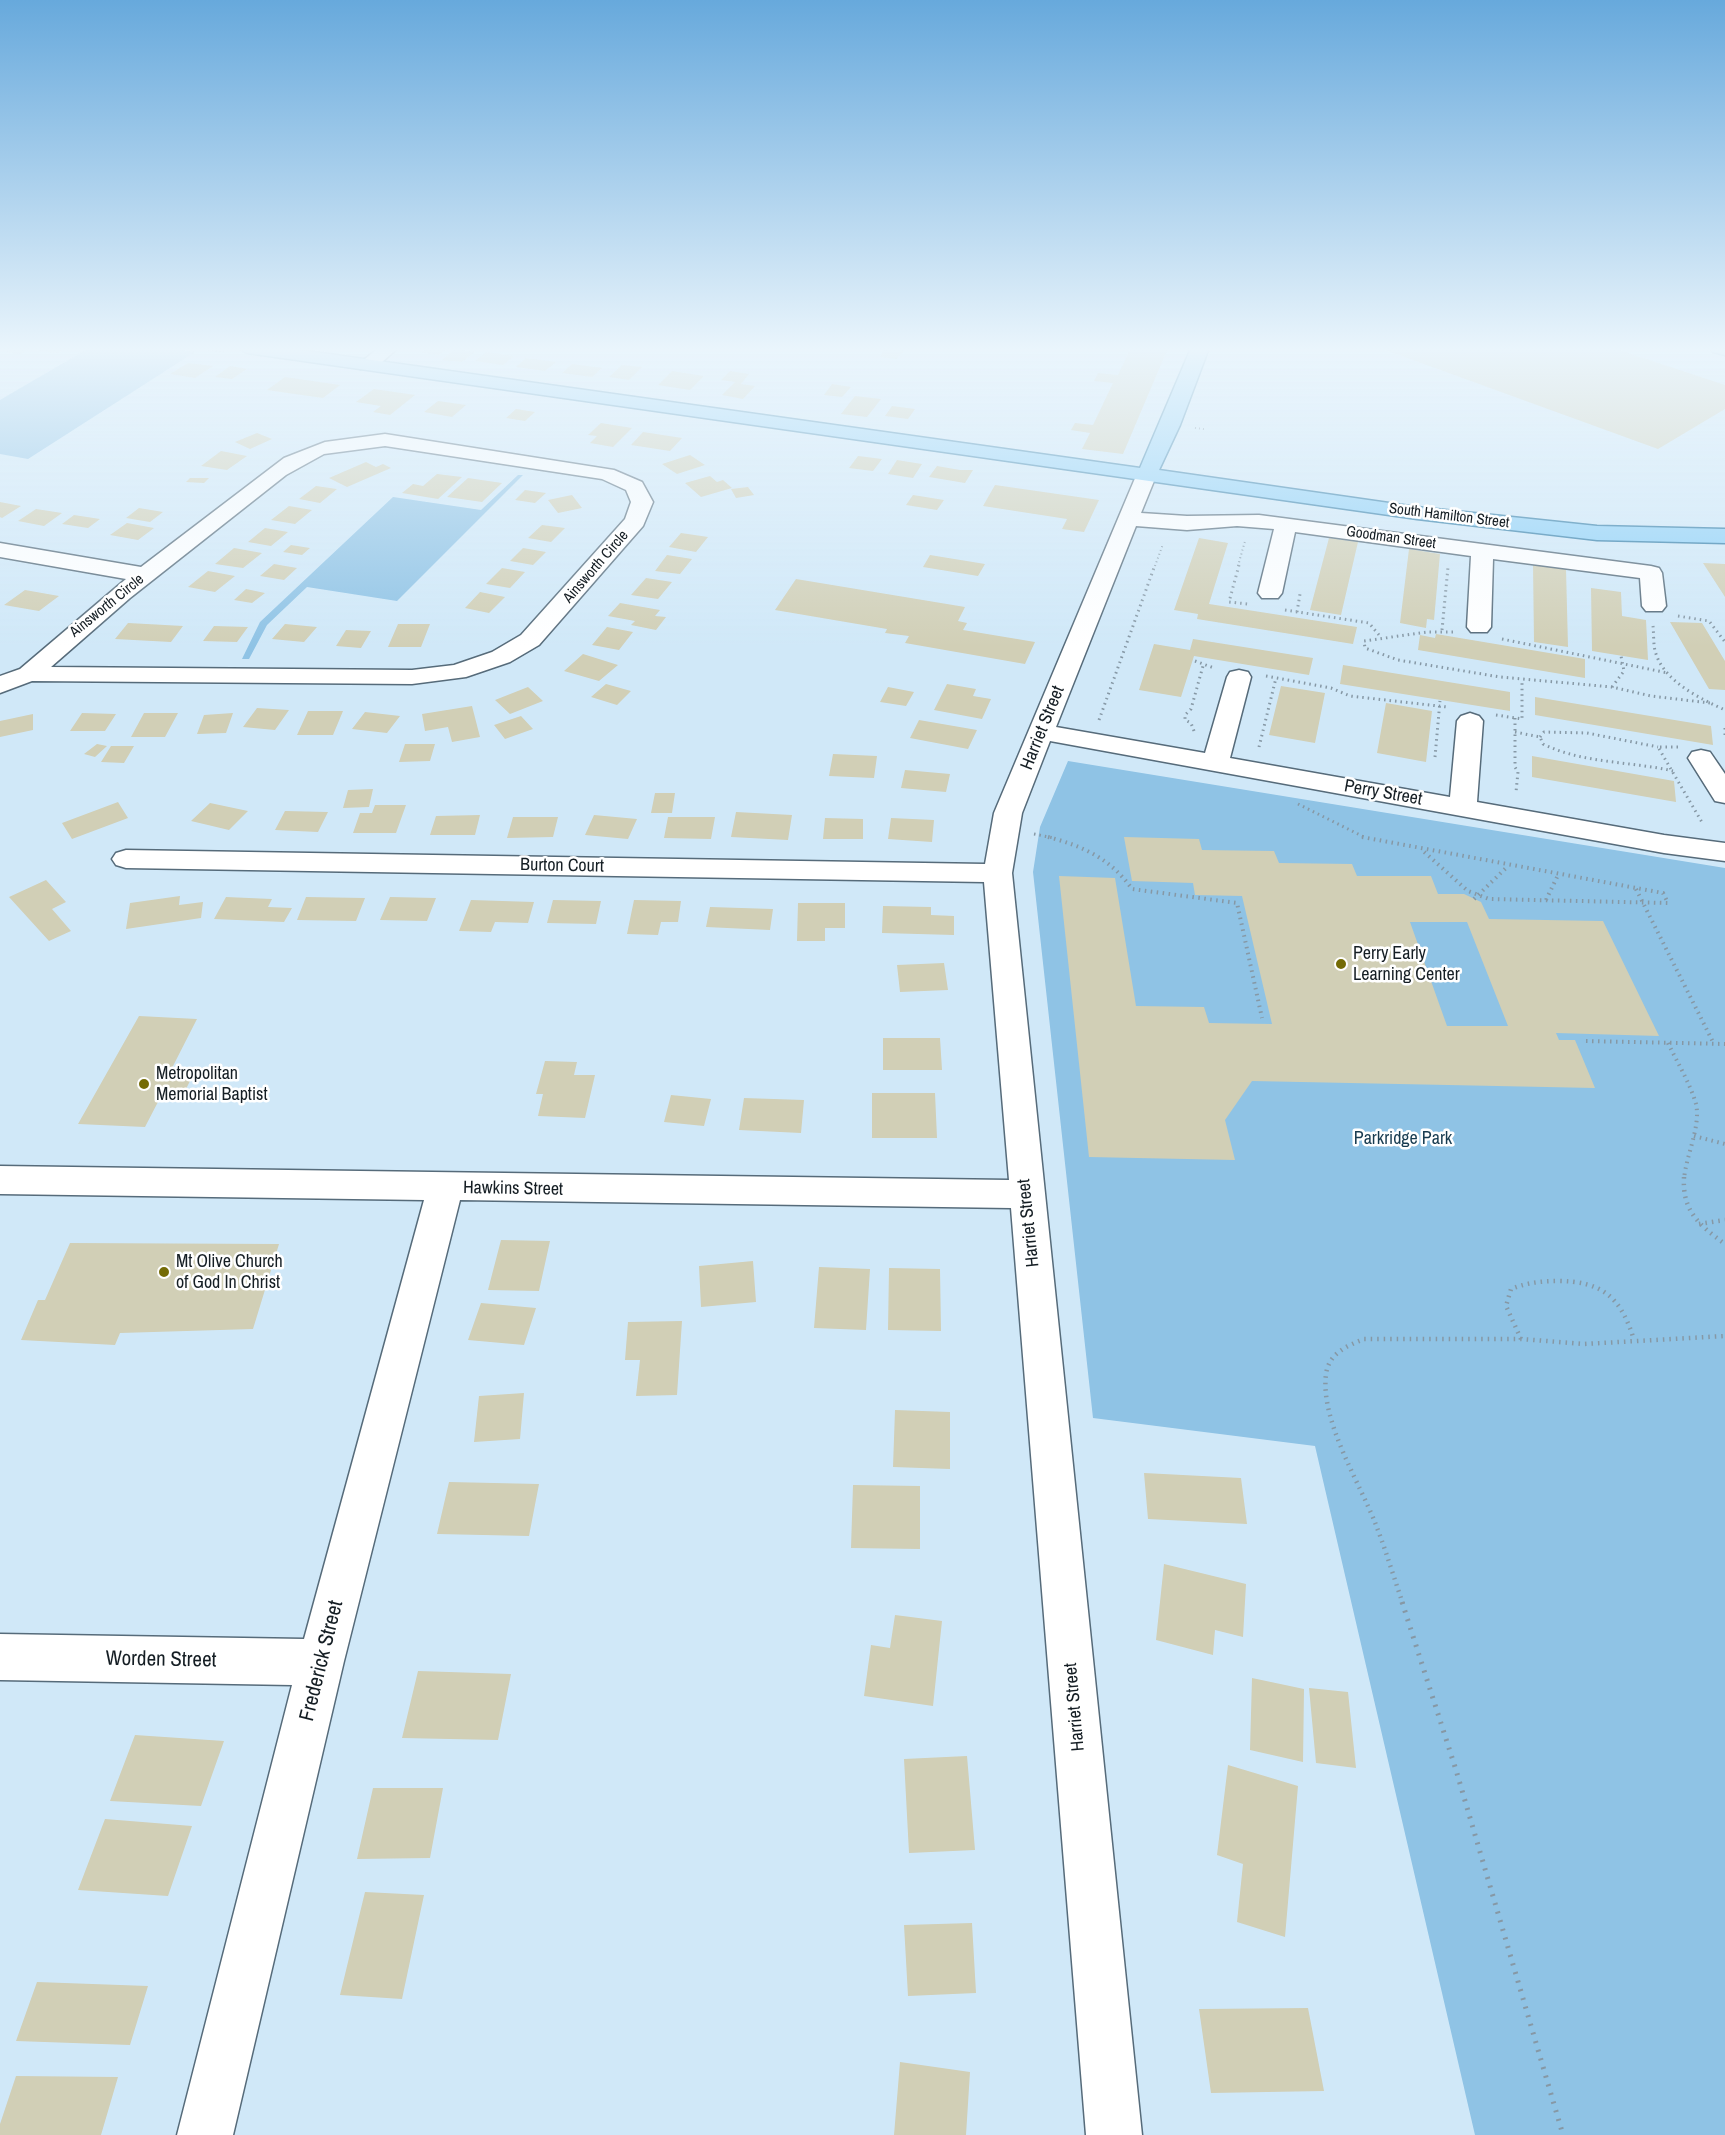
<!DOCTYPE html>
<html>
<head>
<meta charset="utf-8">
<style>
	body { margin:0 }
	canvas { display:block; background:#d0e8f8 }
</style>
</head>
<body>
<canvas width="1725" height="2135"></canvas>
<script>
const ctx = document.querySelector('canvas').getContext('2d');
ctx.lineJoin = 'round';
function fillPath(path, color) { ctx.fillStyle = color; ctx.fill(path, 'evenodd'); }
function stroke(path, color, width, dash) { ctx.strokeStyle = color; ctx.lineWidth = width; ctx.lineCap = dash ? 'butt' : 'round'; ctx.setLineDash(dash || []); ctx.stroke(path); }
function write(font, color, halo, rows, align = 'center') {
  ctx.font = font + ' "Archivo Narrow",sans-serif'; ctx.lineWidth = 5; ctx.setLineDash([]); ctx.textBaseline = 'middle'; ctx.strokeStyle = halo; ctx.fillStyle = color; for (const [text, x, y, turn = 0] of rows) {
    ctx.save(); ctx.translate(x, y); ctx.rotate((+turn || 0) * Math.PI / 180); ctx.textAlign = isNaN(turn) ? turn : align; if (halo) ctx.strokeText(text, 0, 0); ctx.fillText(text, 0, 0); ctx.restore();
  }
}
fillPath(new Path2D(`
	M 89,348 L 167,348 L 195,352 L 28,459 L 0,454 L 0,400 Z
	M 518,475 L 523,475 L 397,601 L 307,587 L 267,625 L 249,659 L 242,659 L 260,622 L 393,497 L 481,510 Z
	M 1068,761 L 1725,868 L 1725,2135 L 1475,2135 L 1315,1446 L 1093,1418 L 1033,872 L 1040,827 Z`), '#8fc3e5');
fillPath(new Path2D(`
	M 7,348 L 31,348 L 20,354 L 6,352 L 10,350 Z
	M 39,348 L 66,348 L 57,353 L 35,350 Z
	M 427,348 L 448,348 L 439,355 L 422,352 Z
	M 886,348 L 890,348 L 904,350 L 897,359 L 880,357 Z
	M 1131,348 L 1168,348 L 1123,454 L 1082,449 L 1090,433 L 1071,430 L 1075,423 L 1093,425 L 1113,383 L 1094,381 L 1098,373 L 1118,375 Z
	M 1380,348 L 1613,348 L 1725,385 L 1725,409 L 1658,449 Z
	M 455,349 L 475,352 L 462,362 L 442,360 Z
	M 486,352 L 514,356 L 503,365 L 475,361 Z
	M 526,358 L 556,362 L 545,371 L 516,367 Z
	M 188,363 L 213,366 L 195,378 L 170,374 Z
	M 572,364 L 602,368 L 592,377 L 562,373 Z
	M 622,365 L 642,367 L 629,380 L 609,377 Z
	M 230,366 L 247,369 L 232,379 L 215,377 Z
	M 672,371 L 704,376 L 690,390 L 658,385 Z
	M 730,371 L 749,374 L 741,384 L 755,386 L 743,399 L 722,395 L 735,382 L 721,380 Z
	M 285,377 L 340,385 L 323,398 L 267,390 Z
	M 832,384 L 851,387 L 842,397 L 824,395 Z
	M 374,389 L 415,395 L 390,415 L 373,412 L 381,406 L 356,402 Z
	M 855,396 L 881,399 L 867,417 L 841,414 Z
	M 438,401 L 466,405 L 452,417 L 424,412 Z
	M 892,406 L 915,409 L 908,419 L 885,416 Z
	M 516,409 L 535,412 L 525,421 L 506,418 Z
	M 601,423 L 632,428 L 613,447 L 590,443 L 597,436 L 588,435 Z
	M 643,432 L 682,438 L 670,451 L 631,445 Z
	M 257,433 L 272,439 L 250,449 L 235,442 Z
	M 221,451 L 247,456 L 227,470 L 201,466 Z
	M 690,455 L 705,465 L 677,474 L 662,464 Z
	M 858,456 L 882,459 L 873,471 L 849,468 Z
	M 897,460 L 922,464 L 913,478 L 888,474 Z
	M 366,462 L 376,467 L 383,464 L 391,468 L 347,487 L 329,478 Z
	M 937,466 L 960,470 L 973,470 L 965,483 L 929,477 Z
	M 437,474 L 462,477 L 438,499 L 402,493 L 413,484 L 423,486 Z
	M 710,476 L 717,482 L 723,480 L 732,488 L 701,497 L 685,483 Z
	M 190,478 L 209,478 L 204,483 L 186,482 Z
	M 468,478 L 502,483 L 482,502 L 447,497 Z
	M 995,485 L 1099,500 L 1084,532 L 1062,529 L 1067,519 L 983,506 Z
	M 316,486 L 337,489 L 320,503 L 299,499 Z
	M 748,487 L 754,495 L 736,498 L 731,489 Z
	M 525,490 L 546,493 L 535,503 L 515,500 Z
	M 572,495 L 582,508 L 558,513 L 548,500 Z
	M 913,495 L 944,500 L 937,510 L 906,505 Z
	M 0,502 L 21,506 L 2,518 L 0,517 Z
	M 289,506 L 312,510 L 295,524 L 271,520 Z
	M 139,508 L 163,512 L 150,522 L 126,518 Z
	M 36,509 L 62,513 L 44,526 L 18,521 Z
	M 74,515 L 100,519 L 88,528 L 62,524 Z
	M 127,523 L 154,528 L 138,540 L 110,535 Z
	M 542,525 L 565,528 L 551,542 L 528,538 Z
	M 265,528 L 288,532 L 271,546 L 248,542 Z
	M 681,533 L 708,537 L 696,552 L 669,547 Z
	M 1199,538 L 1228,543 L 1209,604 L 1357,627 L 1353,644 L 1197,619 L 1198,614 L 1174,610 Z
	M 1329,538 L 1358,542 L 1341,615 L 1310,610 Z
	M 291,545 L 310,548 L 302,555 L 283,552 Z
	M 234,548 L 262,553 L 243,568 L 215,564 Z
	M 523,548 L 546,552 L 533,565 L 510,561 Z
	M 1409,549 L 1440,554 L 1434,620 L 1427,619 L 1426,628 L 1400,623 Z
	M 667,555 L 692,559 L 680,574 L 655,571 Z
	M 930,555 L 985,564 L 978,576 L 923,567 Z
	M 1703,563 L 1725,564 L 1725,597 Z
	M 274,564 L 297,568 L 284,580 L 260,576 Z
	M 1533,565 L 1566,569 L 1568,647 L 1534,642 Z
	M 502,568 L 525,572 L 510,588 L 486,584 Z
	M 208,571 L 235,576 L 215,592 L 188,587 Z
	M 646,578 L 672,582 L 658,599 L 631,595 Z
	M 796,579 L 965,607 L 958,621 L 967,623 L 963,630 L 1035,642 L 1025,664 L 905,643 L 909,636 L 885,633 L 887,629 L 775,610 Z
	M 1591,588 L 1621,592 L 1622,616 L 1646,620 L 1648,660 L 1592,651 Z
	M 246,589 L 265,593 L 252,603 L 234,600 Z
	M 25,590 L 59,596 L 39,611 L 4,605 Z
	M 480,592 L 505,597 L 489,613 L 465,608 Z
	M 620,603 L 660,610 L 655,616 L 666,617 L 656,630 L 631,625 L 635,621 L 608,616 Z
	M 1670,622 L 1702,623 L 1725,661 L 1725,690 L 1709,689 Z
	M 128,623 L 183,626 L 171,642 L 115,639 Z
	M 285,624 L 317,627 L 304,642 L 272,639 Z
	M 398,624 L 430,624 L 421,647 L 388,647 Z
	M 214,626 L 248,627 L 237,642 L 203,641 Z
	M 607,627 L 633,632 L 619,650 L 592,645 Z
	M 346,630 L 371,631 L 361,648 L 336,646 Z
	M 1436,634 L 1585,659 L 1585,678 L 1418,650 L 1420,635 L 1435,638 Z
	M 1193,639 L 1313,658 L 1309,675 L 1194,656 L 1181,697 L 1139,690 L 1154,644 L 1190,650 Z
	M 583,654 L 618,665 L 599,681 L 564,671 Z
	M 1343,665 L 1510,692 L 1510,711 L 1340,684 Z
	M 606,684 L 631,691 L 617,705 L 591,697 Z
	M 947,684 L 976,689 L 973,696 L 991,699 L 982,719 L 934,710 Z
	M 1281,686 L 1325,693 L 1315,743 L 1269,735 Z
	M 528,687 L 543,701 L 510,714 L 495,700 Z
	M 888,687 L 914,692 L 906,706 L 880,702 Z
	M 1535,697 L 1711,726 L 1713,745 L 1535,715 Z
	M 1386,703 L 1432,711 L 1426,762 L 1377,753 Z
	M 472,706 L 480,737 L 452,742 L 448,727 L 425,731 L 422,714 Z
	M 257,708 L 289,710 L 275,730 L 243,727 Z
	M 308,711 L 343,711 L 333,735 L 297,735 Z
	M 365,712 L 400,716 L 387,733 L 352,729 Z
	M 82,713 L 116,714 L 105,731 L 70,731 Z
	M 144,713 L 178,713 L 165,737 L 131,737 Z
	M 233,713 L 226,733 L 197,734 L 204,715 Z
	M 33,714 L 33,730 L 0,737 L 0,721 Z
	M 521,716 L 533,729 L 505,739 L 494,725 Z
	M 919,720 L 977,730 L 968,749 L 910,738 Z
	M 97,744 L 107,746 L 95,757 L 84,754 Z
	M 405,744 L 435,744 L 430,761 L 399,762 Z
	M 111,746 L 134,746 L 124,763 L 101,762 Z
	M 833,754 L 877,756 L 874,778 L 829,776 Z
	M 1532,756 L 1674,781 L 1676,802 L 1532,777 Z
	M 905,770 L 950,774 L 946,792 L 901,788 Z
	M 373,789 L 369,807 L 343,808 L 348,790 Z
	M 655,793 L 675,793 L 672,813 L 651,813 Z
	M 118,802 L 128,818 L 72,839 L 62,823 Z
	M 210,803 L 248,811 L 229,830 L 191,821 Z
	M 375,805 L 406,805 L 396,833 L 353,833 L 360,813 L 372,813 Z
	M 285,811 L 328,812 L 318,832 L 275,830 Z
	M 736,812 L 792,815 L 788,840 L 731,837 Z
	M 480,815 L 475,835 L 430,835 L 436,816 Z
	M 594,815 L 637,819 L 628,839 L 585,835 Z
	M 513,817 L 558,817 L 553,837 L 507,838 Z
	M 668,817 L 715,817 L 711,839 L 664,838 Z
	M 825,818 L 863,819 L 863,839 L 823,839 Z
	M 891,818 L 934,820 L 932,842 L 888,839 Z
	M 1124,837 L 1199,839 L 1202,850 L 1274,851 L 1279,863 L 1352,864 L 1357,876 L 1431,876 L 1438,894 L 1464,894 L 1481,902 L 1489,919 L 1603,921 L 1659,1036 L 1556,1033 L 1559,1040 L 1575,1040 L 1595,1088 L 1252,1081 L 1225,1120 L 1235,1160 L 1089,1157 L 1059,876 L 1115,878 L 1136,1006 L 1204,1007 L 1209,1023 L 1272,1024 L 1242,896 L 1195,895 L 1193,883 L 1132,881 ZM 1410,922 L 1467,922 L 1508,1026 L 1447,1026 Z
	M 46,880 L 66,902 L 52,909 L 71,931 L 49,941 L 9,897 Z
	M 180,896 L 179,905 L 203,902 L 201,918 L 126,929 L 130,903 Z
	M 226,897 L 272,899 L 268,907 L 292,908 L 284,922 L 214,919 Z
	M 306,897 L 365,898 L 356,921 L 297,920 Z
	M 390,897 L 436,898 L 427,921 L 380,920 Z
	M 471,900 L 534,902 L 528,923 L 495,922 L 491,932 L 459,931 Z
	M 553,900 L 601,901 L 596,924 L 547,923 Z
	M 634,900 L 681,901 L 678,922 L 661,922 L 658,935 L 627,934 Z
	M 798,903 L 845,903 L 845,928 L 825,928 L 825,941 L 797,941 Z
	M 883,906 L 931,907 L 931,915 L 954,916 L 954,935 L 882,933 Z
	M 710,907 L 773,909 L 770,930 L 706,927 Z
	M 944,963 L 948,990 L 900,992 L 897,965 Z
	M 139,1016 L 197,1019 L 172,1068 L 196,1069 L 180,1101 L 159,1100 L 145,1127 L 78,1124 Z
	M 883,1038 L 940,1038 L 942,1070 L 883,1070 Z
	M 545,1061 L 577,1062 L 574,1075 L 595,1075 L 585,1118 L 538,1116 L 543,1094 L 536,1094 Z
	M 872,1093 L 935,1093 L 937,1138 L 872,1138 Z
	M 671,1095 L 711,1099 L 704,1126 L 664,1122 Z
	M 744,1098 L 804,1100 L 801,1133 L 739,1130 Z
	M 501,1240 L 550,1241 L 539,1291 L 488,1290 Z
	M 70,1243 L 279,1244 L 253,1329 L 120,1333 L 115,1345 L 21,1340 L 38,1300 L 45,1300 Z
	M 753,1261 L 756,1302 L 701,1307 L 699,1266 Z
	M 819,1267 L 870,1269 L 866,1330 L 814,1328 Z
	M 889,1268 L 940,1269 L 941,1331 L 888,1330 Z
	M 481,1303 L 536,1308 L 524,1345 L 468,1340 Z
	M 682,1321 L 677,1395 L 636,1396 L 640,1360 L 625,1360 L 628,1322 Z
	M 524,1393 L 520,1439 L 474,1442 L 479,1396 Z
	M 895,1410 L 950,1412 L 950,1469 L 893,1467 Z
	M 1144,1473 L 1241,1478 L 1247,1524 L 1148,1519 Z
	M 449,1482 L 539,1484 L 529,1536 L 437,1534 Z
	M 853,1485 L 920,1486 L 920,1549 L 851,1548 Z
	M 1164,1564 L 1246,1584 L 1243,1637 L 1215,1630 L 1213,1655 L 1156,1640 Z
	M 895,1615 L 942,1621 L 933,1706 L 864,1696 L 871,1645 L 890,1648 Z
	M 418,1671 L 511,1674 L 498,1740 L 402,1738 Z
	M 1252,1678 L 1304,1689 L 1303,1762 L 1250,1750 Z
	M 1309,1688 L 1348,1692 L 1356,1768 L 1316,1763 Z
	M 135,1735 L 224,1741 L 201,1806 L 110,1801 Z
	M 967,1756 L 975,1850 L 909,1853 L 904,1759 Z
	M 1228,1765 L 1298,1786 L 1285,1937 L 1237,1922 L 1243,1864 L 1217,1855 Z
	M 373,1788 L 443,1788 L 430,1858 L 357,1859 Z
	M 105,1819 L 192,1826 L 168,1896 L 78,1890 Z
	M 365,1892 L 424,1895 L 402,1999 L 340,1995 Z
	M 972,1923 L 976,1993 L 908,1996 L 904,1925 Z
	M 37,1982 L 148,1986 L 130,2045 L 16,2041 Z
	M 1308,2008 L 1324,2091 L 1211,2093 L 1199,2009 Z
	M 900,2062 L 970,2072 L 966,2135 L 894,2135 Z
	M 16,2076 L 118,2077 L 101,2135 L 0,2135 L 0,2124 Z`), '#d1cfb6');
const minor = new Path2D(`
	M 378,348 L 398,348 L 374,369 L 360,369 L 358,365 Z
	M 385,434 L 614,470 L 642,482 L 653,502 L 643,526 L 539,645 L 510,662 L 466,677 L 412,684 L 32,681 L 0,693 L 0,676 L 20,669 L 126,579 L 0,557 L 0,543 L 141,567 L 284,458 L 325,442 ZM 385,446 L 602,479 L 626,490 L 631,502 L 625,519 L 521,635 L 492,652 L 454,665 L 412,670 L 51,667 L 130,598 L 286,475 L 324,454 Z
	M 1146,470 L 1153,472 L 1156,476 L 1141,513 L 1187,516 L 1259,515 L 1651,566 L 1659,568 L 1662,573 L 1666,606 L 1662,611 L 1646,611 L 1642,606 L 1640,578 L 1493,559 L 1491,627 L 1487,632 L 1471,632 L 1467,627 L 1471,556 L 1295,532 L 1282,593 L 1278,598 L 1262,598 L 1258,593 L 1274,529 L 1237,526 L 1187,530 L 1136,526 L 1056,727 L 1205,753 L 1227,677 L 1230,672 L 1239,670 L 1248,672 L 1251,677 L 1230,758 L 1450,797 L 1457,721 L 1461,716 L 1470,713 L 1479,716 L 1483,721 L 1477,802 L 1664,835 L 1725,843 L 1725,861 L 1664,853 L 1050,741 L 1022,813 L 1012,873 L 1142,2135 L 1086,2135 L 1011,1208 L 460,1200 L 344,1661 L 233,2135 L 177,2135 L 292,1685 L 0,1680 L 0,1634 L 304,1639 L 424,1200 L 0,1194 L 0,1166 L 1009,1180 L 984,882 L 126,868 L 116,865 L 112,859 L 116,853 L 126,850 L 985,864 L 994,813 L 1136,476 L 1139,472 Z
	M 1701,750 L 1710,752 L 1725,774 L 1725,803 L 1715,801 L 1688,758 L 1692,752 Z`);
const major = new Path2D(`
	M 238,348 L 286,348 L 1140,468 L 1191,348 L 1209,348 L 1180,425 L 1159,470 L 1417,507 L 1597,526 L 1725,529 L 1725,543 L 1597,540 L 1417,519 L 247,353 Z
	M 1710,348 L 1725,348 L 1725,355 L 1713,352 Z`);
stroke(minor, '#566b7a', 3);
stroke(major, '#357fa9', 3);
stroke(new Path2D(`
	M 192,348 L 224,352
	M 1195,428 L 1204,429
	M 1155,566 L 1163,544
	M 1238,566 L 1245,541`), '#8698a5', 2, [1, 3]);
stroke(new Path2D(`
	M 1239,565 L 1229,602 L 1248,604
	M 1285,610 L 1369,623 L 1379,635
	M 1297,612 L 1300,594
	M 1678,616 L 1709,621 L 1725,642
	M 1653,626 C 1654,635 1653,646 1656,654 C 1665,682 1701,699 1725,710
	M 1442,630 L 1448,567
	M 1453,632 L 1427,632 L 1364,641 L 1365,648 L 1398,660 L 1500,677 L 1612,687 L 1651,696 L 1710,703
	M 1502,639 L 1668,673
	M 1195,661 L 1214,668
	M 1266,676 L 1331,688 L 1350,696 L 1447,707
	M 1612,687 L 1624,671 L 1621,656
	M 1496,715 L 1522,719 L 1522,681
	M 1515,718 L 1515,767 L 1518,772 L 1516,792
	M 1099,720 L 1155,565
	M 1725,728 L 1725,736
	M 1194,731 L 1191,723 L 1185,720 L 1185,715 L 1191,709 L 1203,666
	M 1515,732 L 1540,737 L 1543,744 C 1584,764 1630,761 1673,771
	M 1540,737 L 1544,732 L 1587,733 L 1658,747
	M 1259,747 L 1276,678
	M 1678,747 L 1658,747 L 1703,824
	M 1435,757 L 1440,701
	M 1298,804 L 1366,838
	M 1034,834 L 1054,838`), '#8698a5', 3, [1.5, 4]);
stroke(new Path2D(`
	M 1048,837 C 1083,846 1111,859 1132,889 L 1237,903 L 1262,1018
	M 1362,837 L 1663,893 L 1668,903 L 1489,899 L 1468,891 L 1422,850
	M 1636,889 L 1714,1044
	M 1474,899 L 1507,867
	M 1546,900 L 1558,875
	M 1586,1041 L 1725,1044
	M 1668,1043 C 1677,1062 1690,1083 1696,1104 C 1701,1126 1686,1156 1684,1179
	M 1694,1136 L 1725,1144`), '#8698a5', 4, [1.5, 4.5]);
stroke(new Path2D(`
	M 1684,1177 C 1682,1211 1699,1225 1725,1244
	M 1699,1224 L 1725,1220
	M 1521,1339 L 1506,1306 L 1511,1289 C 1526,1283 1541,1281 1557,1281 C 1602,1281 1621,1297 1634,1340
	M 1403,1604 C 1394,1578 1386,1551 1376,1525 C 1360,1483 1320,1421 1326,1374 C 1329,1353 1347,1346 1364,1339 L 1521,1339 L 1584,1344 L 1725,1336`), '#8698a5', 4.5, [1.5, 5]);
stroke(new Path2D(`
	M 1402,1602 L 1456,1770 L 1563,2135`), '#8698a5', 5, [2, 7]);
fillPath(minor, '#fff');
fillPath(major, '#90d1f7');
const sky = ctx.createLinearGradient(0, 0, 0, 647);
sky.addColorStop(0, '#67a9dc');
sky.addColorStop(0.54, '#eaf5fc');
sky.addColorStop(1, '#eaf5fc00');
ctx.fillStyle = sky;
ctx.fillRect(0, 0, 1725, 647);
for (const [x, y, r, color] of [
	[1341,964,6,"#746b05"],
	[144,1084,6,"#746b05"],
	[164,1272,6,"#746b05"]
]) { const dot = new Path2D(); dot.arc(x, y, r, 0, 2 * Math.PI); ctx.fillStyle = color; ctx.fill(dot); stroke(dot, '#fff', 2); }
write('15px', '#151e24', '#fff', [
	["South Hamilton Street",1449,516,7],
	["Goodman Street",1391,538,8],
	["Ainsworth Circle",596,567,-49],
	["Ainsworth Circle",107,606,-39]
]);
write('18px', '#151e24', '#fff', [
	["Harriet Street",1043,728,-68],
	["Perry Street",1383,793,10],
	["Burton Court",562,866,1],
	["Hawkins Street",513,1189,1],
	["Harriet Street",1029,1223,-96],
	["Harriet Street",1075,1707,-95]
]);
write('18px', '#151e24', '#fff', [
	["Perry Early",1353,954],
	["Learning Center",1353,975],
	["Metropolitan",156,1074],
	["Memorial Baptist",156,1095],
	["Mt Olive Church",176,1262],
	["of God In Christ",176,1283]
], 'left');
write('18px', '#173b50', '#fff', [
	["Parkridge Park",1403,1139]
]);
write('21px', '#151e24', '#fff', [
	["Worden Street",161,1660,1],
	["Frederick Street",322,1661,-76]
]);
</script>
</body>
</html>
